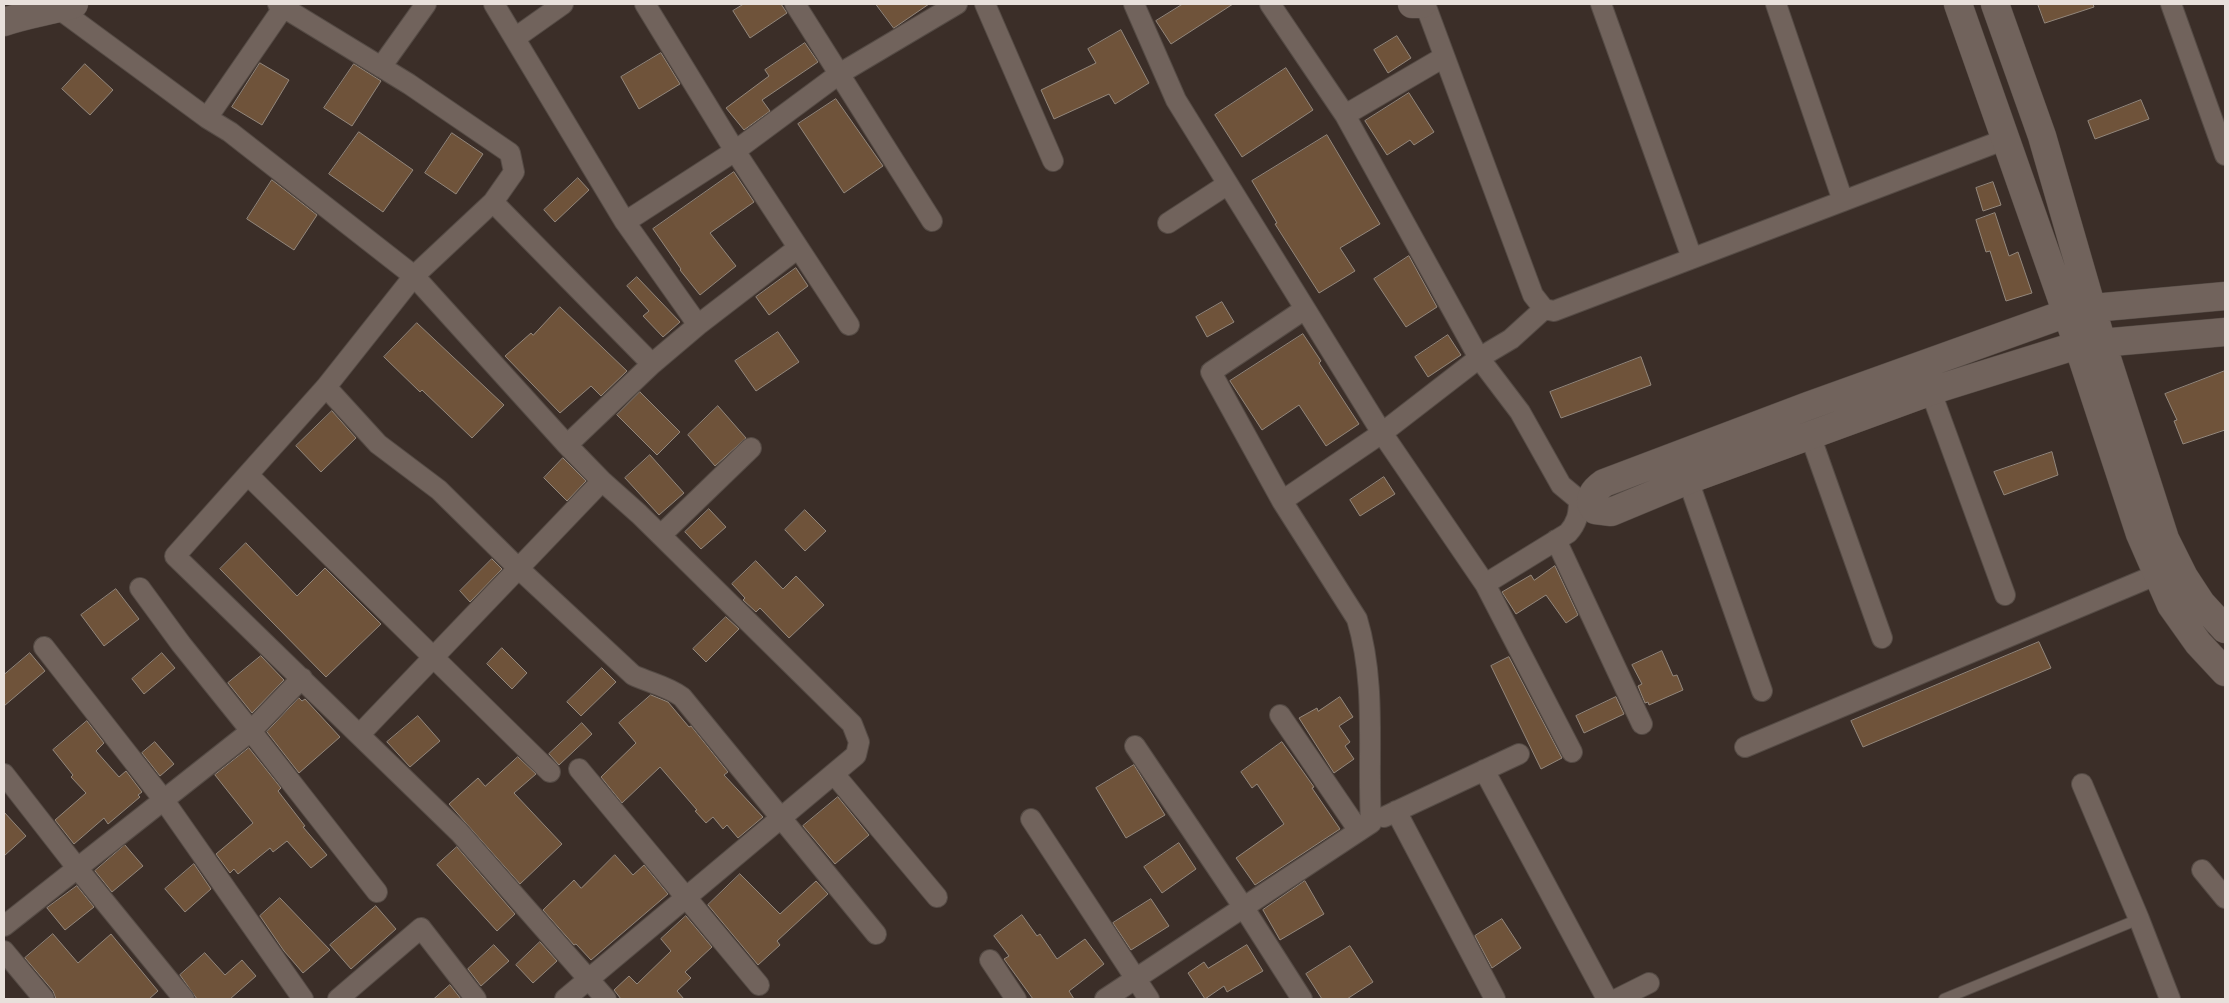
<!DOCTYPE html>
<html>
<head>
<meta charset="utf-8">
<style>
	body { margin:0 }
	#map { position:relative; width:2229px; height:1003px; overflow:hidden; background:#3b2e28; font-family:"Fira Sans",sans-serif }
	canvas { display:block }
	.frame { position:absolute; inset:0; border:5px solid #e8e0db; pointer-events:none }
</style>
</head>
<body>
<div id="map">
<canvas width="2229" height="1003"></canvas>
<div class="frame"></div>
</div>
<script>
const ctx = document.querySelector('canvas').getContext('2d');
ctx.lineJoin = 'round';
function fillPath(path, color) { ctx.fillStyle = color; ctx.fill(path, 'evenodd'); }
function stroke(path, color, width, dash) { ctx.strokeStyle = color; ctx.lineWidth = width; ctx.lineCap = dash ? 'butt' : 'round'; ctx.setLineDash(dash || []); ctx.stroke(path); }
const building = new Path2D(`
	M 744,4 L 781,4 L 787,13 L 750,38 L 733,11 Z
	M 876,4 L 929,4 L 894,28 Z
	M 1183,4 L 1233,4 L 1171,44 L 1156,21 Z
	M 2038,4 L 2093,4 L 2094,7 L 2045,23 Z
	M 1121,30 L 1149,83 L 1115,104 L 1109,94 L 1054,119 L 1041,90 L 1096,63 L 1088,49 Z
	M 1397,36 L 1411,58 L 1388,73 L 1374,50 Z
	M 805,43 L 818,62 L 762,100 L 770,111 L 744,130 L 726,108 L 769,76 L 765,70 Z
	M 661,53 L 680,84 L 639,109 L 621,77 Z
	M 260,63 L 289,80 L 262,125 L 232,107 Z
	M 85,64 L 113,90 L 90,115 L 62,89 Z
	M 354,64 L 381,81 L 352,126 L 324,108 Z
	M 1286,68 L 1313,110 L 1242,157 L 1215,115 Z
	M 1409,93 L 1434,132 L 1414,145 L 1410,140 L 1387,155 L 1365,121 Z
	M 836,99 L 883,166 L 844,193 L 798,124 Z
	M 2141,100 L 2149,119 L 2095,139 L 2088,121 Z
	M 359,132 L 413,170 L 383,212 L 329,174 Z
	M 452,133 L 483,154 L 456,194 L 425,173 Z
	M 1327,135 L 1380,224 L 1340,248 L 1355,271 L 1319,293 L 1275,224 L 1277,223 L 1252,181 Z
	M 734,172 L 754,202 L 710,233 L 736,266 L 700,295 L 680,270 L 681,269 L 653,229 Z
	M 578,178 L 589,190 L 555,222 L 544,210 Z
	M 272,180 L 317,215 L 294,250 L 247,219 Z
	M 1993,182 L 2001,205 L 1983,211 L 1976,188 Z
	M 1995,213 L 2009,256 L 2018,252 L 2032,293 L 2006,301 L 1990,251 L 1986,252 L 1976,220 Z
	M 1409,256 L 1437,307 L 1406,327 L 1374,279 Z
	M 796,268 L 808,286 L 769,315 L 756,297 Z
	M 637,277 L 680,322 L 663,337 L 643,316 L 649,311 L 627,286 Z
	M 1222,302 L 1234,322 L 1207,337 L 1196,317 Z
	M 560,307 L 627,371 L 601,396 L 591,386 L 560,413 L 505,356 L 531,333 L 533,335 Z
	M 417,323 L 504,405 L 472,438 L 422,390 L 420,392 L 384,357 Z
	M 778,332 L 799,362 L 756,391 L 735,361 Z
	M 1303,334 L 1321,361 L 1319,363 L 1359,424 L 1326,446 L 1299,405 L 1262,430 L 1230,381 Z
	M 1448,335 L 1461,355 L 1428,377 L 1415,357 Z
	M 1641,357 L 1651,385 L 1561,418 L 1550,392 Z
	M 2225,371 L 2225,430 L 2183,444 L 2174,421 L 2177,420 L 2165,394 Z
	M 640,392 L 680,432 L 657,455 L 617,415 Z
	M 718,406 L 746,438 L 715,466 L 688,435 Z
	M 332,411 L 356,438 L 321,472 L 296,446 Z
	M 2052,452 L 2058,475 L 2004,495 L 1994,472 Z
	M 650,455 L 684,493 L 659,515 L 625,478 Z
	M 563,458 L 586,481 L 567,501 L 544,478 Z
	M 1384,477 L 1395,494 L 1360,516 L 1350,500 Z
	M 709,509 L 726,527 L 701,549 L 685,532 Z
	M 805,510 L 826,531 L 805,551 L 785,530 Z
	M 246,543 L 297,596 L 325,568 L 381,624 L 326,677 L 220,569 Z
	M 492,559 L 502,569 L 470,602 L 460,591 Z
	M 756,561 L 783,589 L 796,576 L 824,605 L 789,638 L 760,608 L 756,612 L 743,600 L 745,598 L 732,584 Z
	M 1555,566 L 1578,615 L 1566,623 L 1546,595 L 1516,614 L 1502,592 L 1531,575 L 1534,580 Z
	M 116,589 L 139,619 L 104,646 L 81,615 Z
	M 726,617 L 739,629 L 706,662 L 693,649 Z
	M 2039,642 L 2051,668 L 1863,747 L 1851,721 Z
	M 502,648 L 527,673 L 512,689 L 487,664 Z
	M 1662,651 L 1673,676 L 1677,675 L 1683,690 L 1649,705 L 1648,702 L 1645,703 L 1638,686 L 1642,684 L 1632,665 Z
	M 30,653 L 45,671 L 4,706 L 4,675 Z
	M 162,653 L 175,668 L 144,694 L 132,679 Z
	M 261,656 L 284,680 L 252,713 L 228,683 Z
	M 1509,657 L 1562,758 L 1541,769 L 1491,666 Z
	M 602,668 L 616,682 L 581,716 L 567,702 Z
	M 651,695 L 668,702 L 689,727 L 691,726 L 728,772 L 724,775 L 763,817 L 738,838 L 727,825 L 723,829 L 713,817 L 706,823 L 695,811 L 697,810 L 660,767 L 622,803 L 601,777 L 636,743 L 619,723 Z
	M 1340,697 L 1353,717 L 1339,726 L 1350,742 L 1345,746 L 1354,759 L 1334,773 L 1299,718 L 1317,708 L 1318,711 Z
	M 1616,697 L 1624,714 L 1584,733 L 1576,716 Z
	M 299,698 L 302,701 L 305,699 L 340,737 L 299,773 L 267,732 Z
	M 418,716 L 440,741 L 410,767 L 387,742 Z
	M 87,721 L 104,743 L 96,751 L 119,777 L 126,771 L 142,792 L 138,795 L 140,797 L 108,824 L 104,818 L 74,844 L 55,820 L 86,793 L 71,777 L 73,775 L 53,750 Z
	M 582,723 L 592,734 L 559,765 L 549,754 Z
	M 155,742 L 174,764 L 160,776 L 142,753 Z
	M 1282,742 L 1314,787 L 1312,788 L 1340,829 L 1255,885 L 1236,858 L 1284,824 L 1257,784 L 1252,788 L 1241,772 Z
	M 249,748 L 281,788 L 278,791 L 305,826 L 303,827 L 327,855 L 311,868 L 287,841 L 273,852 L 270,848 L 238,874 L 234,869 L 230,873 L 216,854 L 253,823 L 215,775 Z
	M 518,757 L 536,774 L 514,793 L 562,844 L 520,884 L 449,804 L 478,778 L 485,786 Z
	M 1134,765 L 1165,815 L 1126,838 L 1096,788 Z
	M 838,797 L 869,835 L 835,864 L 803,826 Z
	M 4,812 L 26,836 L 4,856 Z
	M 1179,843 L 1196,869 L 1162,893 L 1144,867 Z
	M 125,845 L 143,866 L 112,892 L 95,871 Z
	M 457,847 L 515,914 L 497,931 L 437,865 Z
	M 615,855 L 633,875 L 644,865 L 668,894 L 591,960 L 576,944 L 574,945 L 543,910 L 574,880 L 581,888 Z
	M 194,864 L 211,889 L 185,912 L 165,889 Z
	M 740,874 L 780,914 L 816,881 L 828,894 L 777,941 L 780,945 L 758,965 L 708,905 Z
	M 1305,881 L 1324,914 L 1280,940 L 1263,910 Z
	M 77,886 L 94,907 L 65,930 L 47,908 Z
	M 280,898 L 330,950 L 303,973 L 284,951 L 260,916 Z
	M 1151,899 L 1169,926 L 1131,950 L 1113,923 Z
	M 376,906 L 396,929 L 351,969 L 330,945 Z
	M 1022,915 L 1037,936 L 1040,934 L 1057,959 L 1085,939 L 1104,964 L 1069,991 L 1074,999 L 1033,999 L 1004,959 L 1009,956 L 994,936 Z
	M 686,916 L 712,947 L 685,972 L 691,978 L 677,991 L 684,999 L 621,999 L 614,990 L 629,976 L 637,984 L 671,951 L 661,939 Z
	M 1502,919 L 1521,948 L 1492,968 L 1475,936 Z
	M 53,934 L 78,963 L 111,934 L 158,991 L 149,999 L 56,999 L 53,991 L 25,958 Z
	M 540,942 L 557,961 L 533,983 L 516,965 Z
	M 494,945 L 509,961 L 481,986 L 468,969 Z
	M 1247,945 L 1263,971 L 1227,992 L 1224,986 L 1205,999 L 1188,973 L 1204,962 L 1208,968 Z
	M 1350,946 L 1373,982 L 1347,999 L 1322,999 L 1306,974 Z
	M 205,953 L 225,975 L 242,960 L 256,976 L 230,999 L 197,999 L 180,975 Z
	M 450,985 L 461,999 L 434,999 Z`);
fillPath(building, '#6f533a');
stroke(building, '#93877c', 1);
const lane = new Path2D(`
	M 1944,999 L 2139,919`);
const street = new Path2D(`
	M 278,4 L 409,84 L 510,153 L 514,172 L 493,202 L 414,276 L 326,387 L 175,556 L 459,832 L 606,999
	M 494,4 L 625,222 L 698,325
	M 645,4 L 735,151 L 849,325
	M 795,4 L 932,221
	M 985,4 L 1053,161
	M 1134,4 L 1176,100 L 1382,433 L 1485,584 L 1568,533 C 1577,523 1579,514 1579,500
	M 1270,4 L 1345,115 L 1479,358 L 1520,412 L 1561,485 L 1579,500 L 1590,504
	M 1425,4 L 1533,295 L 1544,309 L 1554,311 L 2006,139
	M 1601,4 L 1692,258
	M 1776,4 L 1843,201
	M 2171,4 L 2225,155
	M 59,9 L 207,118 L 230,132 L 414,276 L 567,445 L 602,481 L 360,734
	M 515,38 L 563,4
	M 381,67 L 426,4
	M 1345,115 L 1444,57
	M 207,118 L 283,8
	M 493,202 L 652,364
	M 625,222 L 735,151 L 839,74 L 957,4
	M 1168,223 L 1228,184
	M 326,387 L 378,444 L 439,490 L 518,568 L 633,675 C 650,683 667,686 682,697 L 876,934
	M 1931,392 L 2005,595
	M 1810,435 L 1882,638
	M 567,445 L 652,364 L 698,325 L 798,248
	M 248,475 L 550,772
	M 1688,480 L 1762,691
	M 1282,501 L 1382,433 L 1479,358 L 1511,339 L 1544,309
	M 661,535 L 751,448
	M 1556,540 L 1642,724
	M 1485,584 L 1572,752
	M 140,588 L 181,644 L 251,731 L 302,678
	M 44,647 L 163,799 L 303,999
	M 1280,715 L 1359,831
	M 1135,746 L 1244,908 L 1302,999
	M 1745,747 L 2170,569
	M 579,769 L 759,985
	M 1484,770 L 1607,999
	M 4,774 L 78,869 L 184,999
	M 834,774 L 937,897
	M 2082,784 L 2139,919 L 2170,999
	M 1396,811 L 1495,999
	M 1384,817 L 1519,754
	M 1031,819 L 1149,999
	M 2202,870 L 2225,898
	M 4,926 L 251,731 L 377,892
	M 4,951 L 44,999
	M 990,960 L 1016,999
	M 338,999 L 421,928 L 476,999
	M 565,999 L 856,755 L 859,742 L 852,724 L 639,514 L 602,481
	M 1105,999 L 1371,823 C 1367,755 1377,685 1357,619 L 1282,501 L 1211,372 L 1305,309
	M 1617,999 L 1649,983`);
const secondary = new Path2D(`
	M 1412,4 L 1422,4
	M 1958,4 L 2078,345 L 2140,534 L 2171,605 L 2198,643 L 2225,672
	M 1995,4 L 2042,136 L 2102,343 L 2165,539 L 2184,577 L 2201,603 L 2225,629
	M 4,22 C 27,14 51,11 74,4
	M 2225,296 L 2093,308 L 2067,313 L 1808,406 L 1604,483 C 1594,490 1586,499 1595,510 L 1611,512 L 1688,480 L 1937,389 L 2078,345 L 2225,332`);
stroke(lane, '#554b45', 12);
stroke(street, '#554b45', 22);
stroke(secondary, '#554b45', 29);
stroke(lane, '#71635c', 10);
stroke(street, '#71635c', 20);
stroke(secondary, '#71635c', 28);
</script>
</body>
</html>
